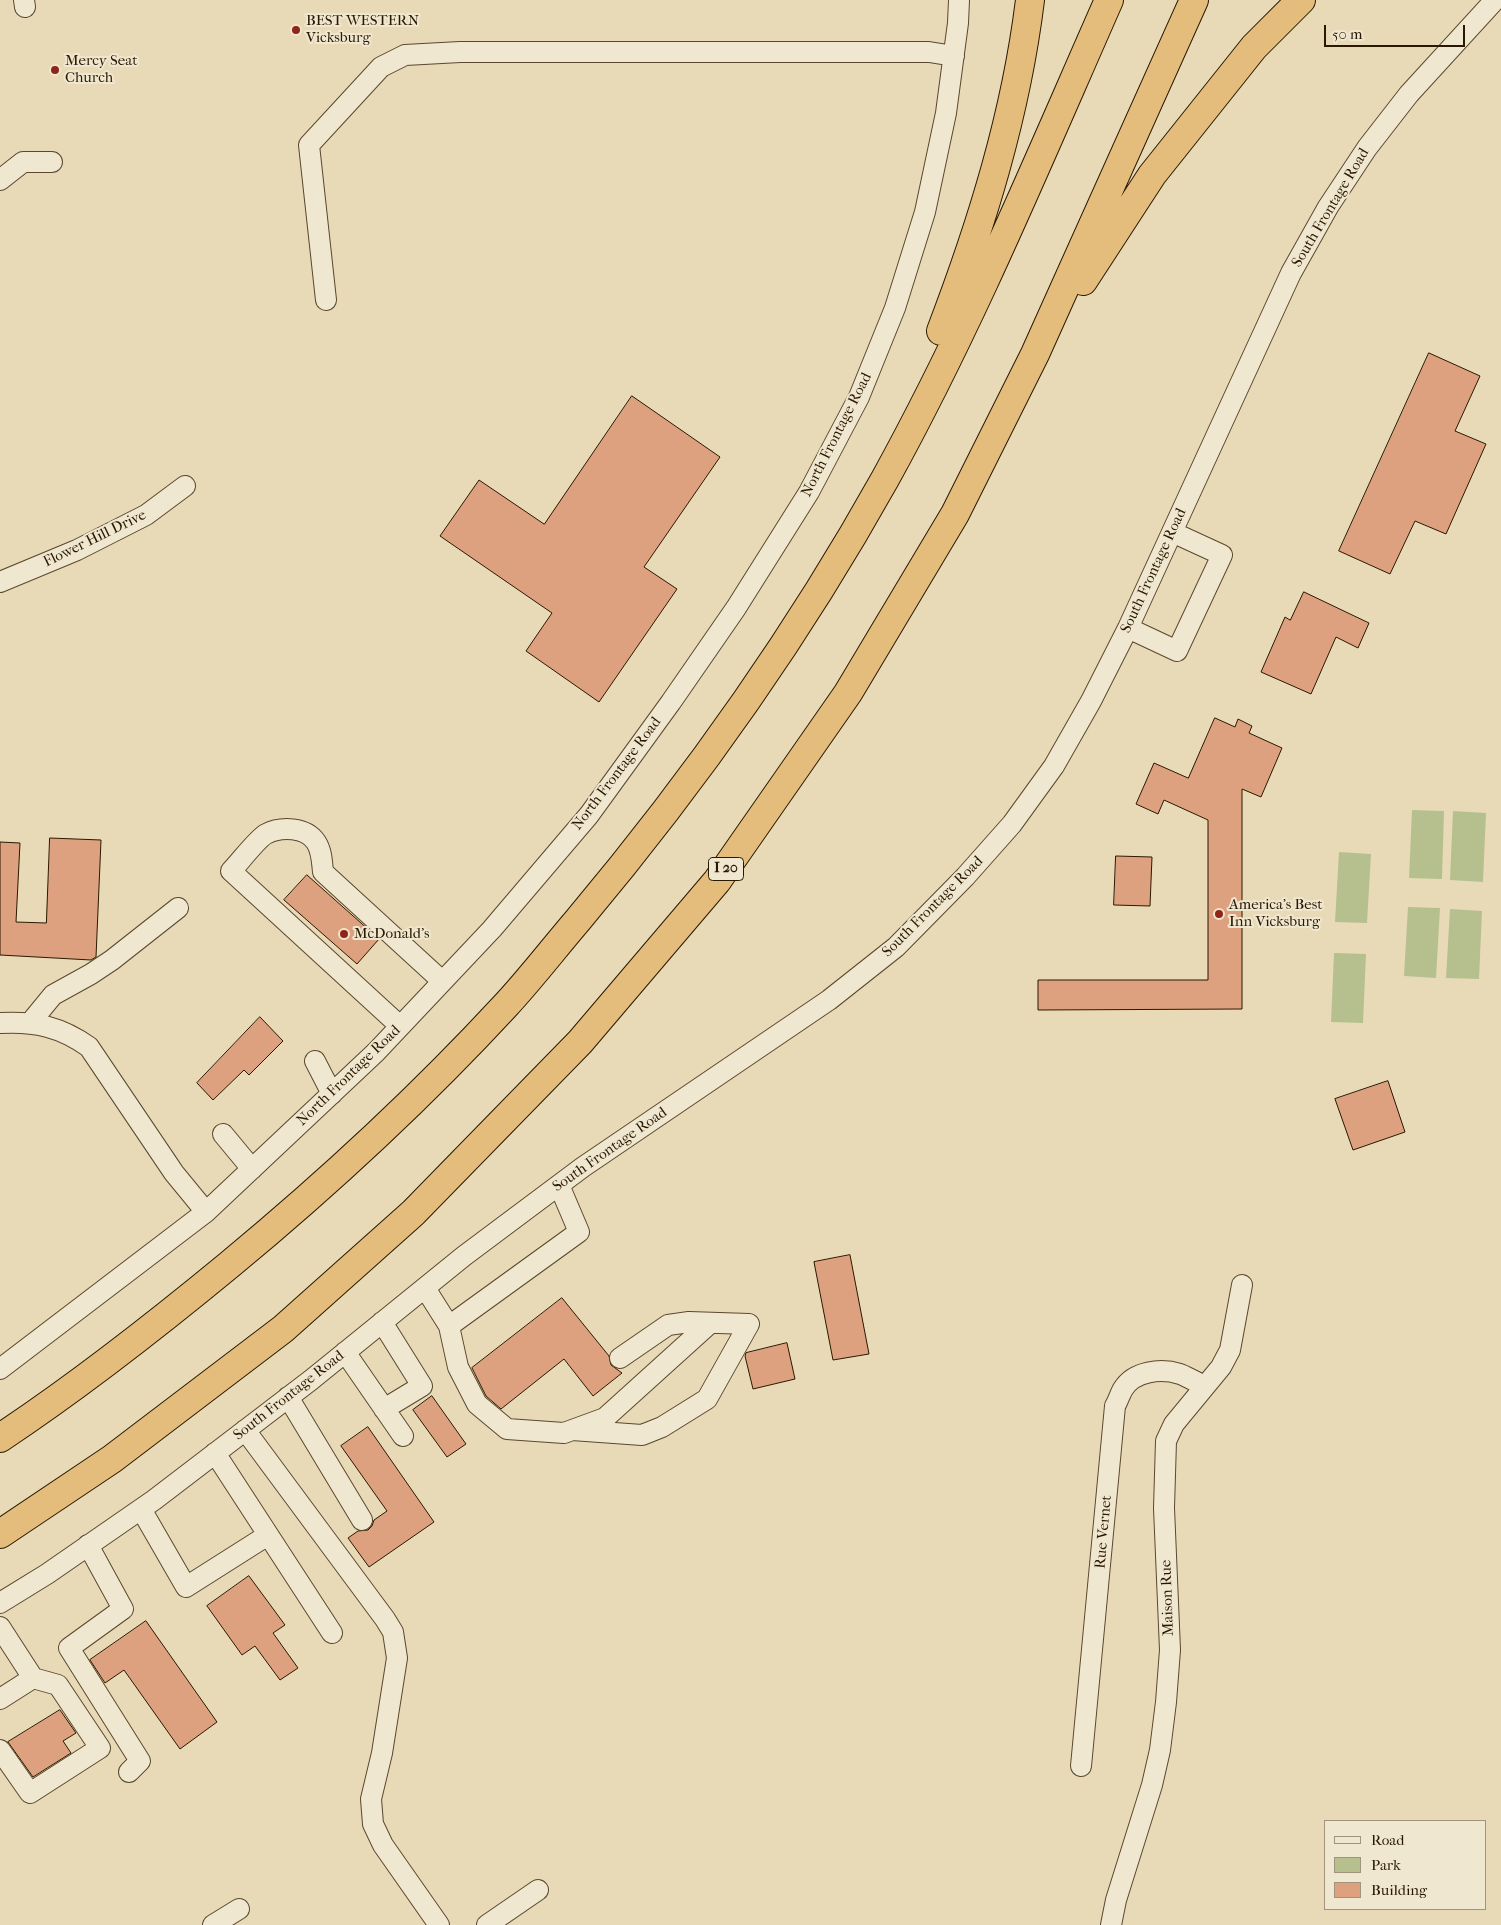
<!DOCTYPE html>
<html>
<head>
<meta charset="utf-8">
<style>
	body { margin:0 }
	#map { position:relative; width:1501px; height:1925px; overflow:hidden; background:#e8dab7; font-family:"IM FELL French Canon",serif }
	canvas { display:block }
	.legend { position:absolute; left:1324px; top:1820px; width:162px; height:90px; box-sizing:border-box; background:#f0e7d0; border:1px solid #a1947d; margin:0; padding:6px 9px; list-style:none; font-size:15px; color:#2a1800 }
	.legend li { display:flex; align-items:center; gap:10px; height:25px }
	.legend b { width:25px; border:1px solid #a1947d }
	.scale { position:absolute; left:1324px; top:25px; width:141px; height:22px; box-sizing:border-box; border:2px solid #2a1800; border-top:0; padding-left:6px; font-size:15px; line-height:18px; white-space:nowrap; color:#2a1800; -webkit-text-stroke:4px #f0e7d0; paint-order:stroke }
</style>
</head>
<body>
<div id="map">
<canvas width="1501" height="1925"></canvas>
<ul class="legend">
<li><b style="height:6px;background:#f0e7d0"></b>Road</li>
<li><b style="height:14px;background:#b6c08e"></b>Park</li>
<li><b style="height:14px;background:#dda17f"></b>Building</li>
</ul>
<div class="scale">50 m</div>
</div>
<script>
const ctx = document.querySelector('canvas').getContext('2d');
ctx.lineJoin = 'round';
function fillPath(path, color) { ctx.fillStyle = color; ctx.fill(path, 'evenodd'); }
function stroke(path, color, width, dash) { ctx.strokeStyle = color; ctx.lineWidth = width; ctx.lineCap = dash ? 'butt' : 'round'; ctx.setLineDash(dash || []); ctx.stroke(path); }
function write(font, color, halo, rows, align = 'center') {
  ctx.font = font + ' "IM FELL French Canon",serif'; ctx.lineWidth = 4; ctx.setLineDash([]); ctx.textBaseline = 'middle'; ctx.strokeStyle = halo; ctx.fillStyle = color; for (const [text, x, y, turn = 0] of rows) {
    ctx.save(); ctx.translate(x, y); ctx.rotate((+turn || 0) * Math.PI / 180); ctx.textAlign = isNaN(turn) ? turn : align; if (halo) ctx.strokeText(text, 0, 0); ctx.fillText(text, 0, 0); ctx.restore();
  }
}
fillPath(new Path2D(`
	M 1412,810 L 1444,811 L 1442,879 L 1409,878 Z
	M 1453,811 L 1486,813 L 1483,882 L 1450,880 Z
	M 1339,852 L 1371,854 L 1367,923 L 1335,922 Z
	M 1408,907 L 1440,908 L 1436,978 L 1404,976 Z
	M 1450,909 L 1482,911 L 1479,979 L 1446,978 Z
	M 1334,953 L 1366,954 L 1363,1023 L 1331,1022 Z`), '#b6c08e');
const building = new Path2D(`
	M 1429,353 L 1480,376 L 1455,431 L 1486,444 L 1446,534 L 1415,521 L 1390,574 L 1339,551 Z
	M 632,396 L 720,457 L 644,567 L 677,589 L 599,702 L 526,651 L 552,613 L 440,536 L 479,480 L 544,524 Z
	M 1304,592 L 1369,623 L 1358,648 L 1336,637 L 1311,694 L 1261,672 L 1285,617 L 1290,620 Z
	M 1215,718 L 1235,727 L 1238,719 L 1252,726 L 1249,733 L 1282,748 L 1261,797 L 1242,789 L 1242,1009 L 1038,1010 L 1038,980 L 1208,980 L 1208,820 L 1164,800 L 1158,814 L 1136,804 L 1154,763 L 1188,778 Z
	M 50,838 L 101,840 L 96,957 L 91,960 L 0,955 L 0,842 L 20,843 L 16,922 L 46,923 Z
	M 1116,856 L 1152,857 L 1150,906 L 1114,905 Z
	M 307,875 L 379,939 L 357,964 L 284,900 Z
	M 260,1017 L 283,1041 L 249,1075 L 244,1070 L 213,1100 L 197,1083 Z
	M 1388,1081 L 1405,1132 L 1353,1150 L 1335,1099 Z
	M 850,1255 L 869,1354 L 833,1360 L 814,1262 Z
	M 562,1298 L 609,1356 L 611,1365 L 622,1373 L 593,1396 L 564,1359 L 501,1409 L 486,1396 L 472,1368 Z
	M 787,1343 L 795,1379 L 753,1389 L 745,1356 L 746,1353 Z
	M 432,1396 L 466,1444 L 447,1457 L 413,1410 Z
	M 368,1427 L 434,1522 L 369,1567 L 348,1538 L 358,1531 L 368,1530 L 372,1526 L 374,1520 L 387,1511 L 341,1446 Z
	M 249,1576 L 285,1625 L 273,1633 L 298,1668 L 280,1680 L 255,1646 L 242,1655 L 207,1606 Z
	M 146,1621 L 217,1722 L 180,1749 L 124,1670 L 105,1683 L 90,1660 Z
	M 60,1710 L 76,1733 L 63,1741 L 71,1753 L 33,1777 L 8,1742 Z`);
fillPath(building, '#dda17f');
stroke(building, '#2a1800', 1);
const minor = new Path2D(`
	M 24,0 L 25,7
	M 0,180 L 23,162 L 52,162
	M 326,300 L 309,145 L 381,67 L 405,55 L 460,52 L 929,52 L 954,56
	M 0,582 L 77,550 L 146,515 L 185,486
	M 1128,628 L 1177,651 L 1222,555 L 1172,532
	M 0,1023 C 35,1021 61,1027 89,1047 L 174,1173 L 206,1212
	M 30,1023 L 53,995 L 91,974 L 112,960 L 178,908
	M 400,1026 L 231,871 C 239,863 257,839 266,834 C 281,826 306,827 316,842 C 322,851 322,863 323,872 L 442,981
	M 315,1061 L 332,1094
	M 223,1134 L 252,1169
	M 425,1288 L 449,1326 L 579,1232 L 559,1185
	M 382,1322 L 422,1386 L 384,1409
	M 449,1326 L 458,1367 L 477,1404 L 507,1429 L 564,1433 L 605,1418 L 709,1324
	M 345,1352 L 403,1436
	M 0,1369 L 206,1212 L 376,1052 L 492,929 L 589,815 L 671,702 L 736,608 L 809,492 L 859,397 L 895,308 L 925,212 L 946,113 L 958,23 L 959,0
	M 288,1397 L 362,1520
	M 245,1430 L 385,1619 L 393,1632 L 397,1658 L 382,1753 L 371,1799 L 373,1824 L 383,1845 L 439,1925
	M 572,1430 L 642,1435 L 662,1427 L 707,1399 L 749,1324 L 689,1322 L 668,1325 L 620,1358
	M 215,1453 L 332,1633
	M 141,1509 L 186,1587 L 268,1535
	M 88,1545 L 123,1609 L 69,1648 L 140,1761 L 129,1772
	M 0,1603 L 47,1574 L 154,1500 L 311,1380 L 464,1256 L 583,1167 L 829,1000 L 896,947 L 965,877 L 1012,824 L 1054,766 L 1091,701 L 1128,628 L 1291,273 L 1328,207 L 1367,148 L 1409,94 L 1495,0
	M 0,1627 L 33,1678 L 58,1685 L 100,1748 L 30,1793 L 0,1750
	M 0,1699 L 33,1678
	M 1081,1766 L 1115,1406 C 1118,1401 1120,1394 1123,1389 C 1134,1371 1161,1368 1180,1374 C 1188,1377 1196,1382 1204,1386
	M 213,1925 L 239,1909
	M 487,1925 L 538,1890
	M 1111,1925 L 1116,1900 L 1152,1785 L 1160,1750 L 1166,1702 L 1170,1650 L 1164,1508 L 1166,1441 L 1174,1424 L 1221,1367 L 1230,1350 L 1242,1285`);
const highway = new Path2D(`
	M 1083,281 L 1152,175 L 1254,47 L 1301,0
	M 941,331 C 982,224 1016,114 1030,0
	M 0,1438 C 80,1385 155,1326 229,1265 C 327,1184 420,1098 506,1005 C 531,978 554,948 578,920 C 693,783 798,635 885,479 C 970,325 1038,161 1109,0
	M 0,1534 L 112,1459 L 283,1329 L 413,1213 L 580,1042 L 717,881 L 848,693 L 955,514 L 1035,354 L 1194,0`);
stroke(minor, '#5a482e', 22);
stroke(highway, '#2a1800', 30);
stroke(minor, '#f0e7d0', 20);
stroke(highway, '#e4bd7c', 28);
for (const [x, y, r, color] of [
	[296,30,5,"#8f2418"],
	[55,70,5,"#8f2418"],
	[1219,914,5,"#8f2418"],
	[344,934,5,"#8f2418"]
]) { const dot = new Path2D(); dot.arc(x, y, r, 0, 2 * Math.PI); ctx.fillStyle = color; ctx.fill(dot); stroke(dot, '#f0e7d0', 2); }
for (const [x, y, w] of [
	[726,869,35]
]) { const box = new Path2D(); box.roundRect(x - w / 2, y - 11.5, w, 23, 4); ctx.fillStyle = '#f0e7d0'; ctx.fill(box); stroke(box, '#2a1800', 1); }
write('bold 14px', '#2a1800', null, [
	["I 20",726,869]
]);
write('15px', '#2a1800', '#f0e7d0', [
	["BEST WESTERN",306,21],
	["Vicksburg",306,38],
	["Mercy Seat",65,61],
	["Church",65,78],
	["America’s Best",1229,905],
	["Inn Vicksburg",1229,922],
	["McDonald's",354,934]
], 'left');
write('15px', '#2a1800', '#f0e7d0', [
	["South Frontage Road",1331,208,-59],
	["North Frontage Road",837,435,-63],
	["Flower Hill Drive",95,539,-26],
	["South Frontage Road",1154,571,-65],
	["North Frontage Road",617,774,-53],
	["South Frontage Road",933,907,-45],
	["North Frontage Road",349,1076,-44],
	["South Frontage Road",610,1150,-35],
	["South Frontage Road",289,1396,-38],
	["Rue Vernet",1104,1532,-85],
	["Maison Rue",1168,1598,-92]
]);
</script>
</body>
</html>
